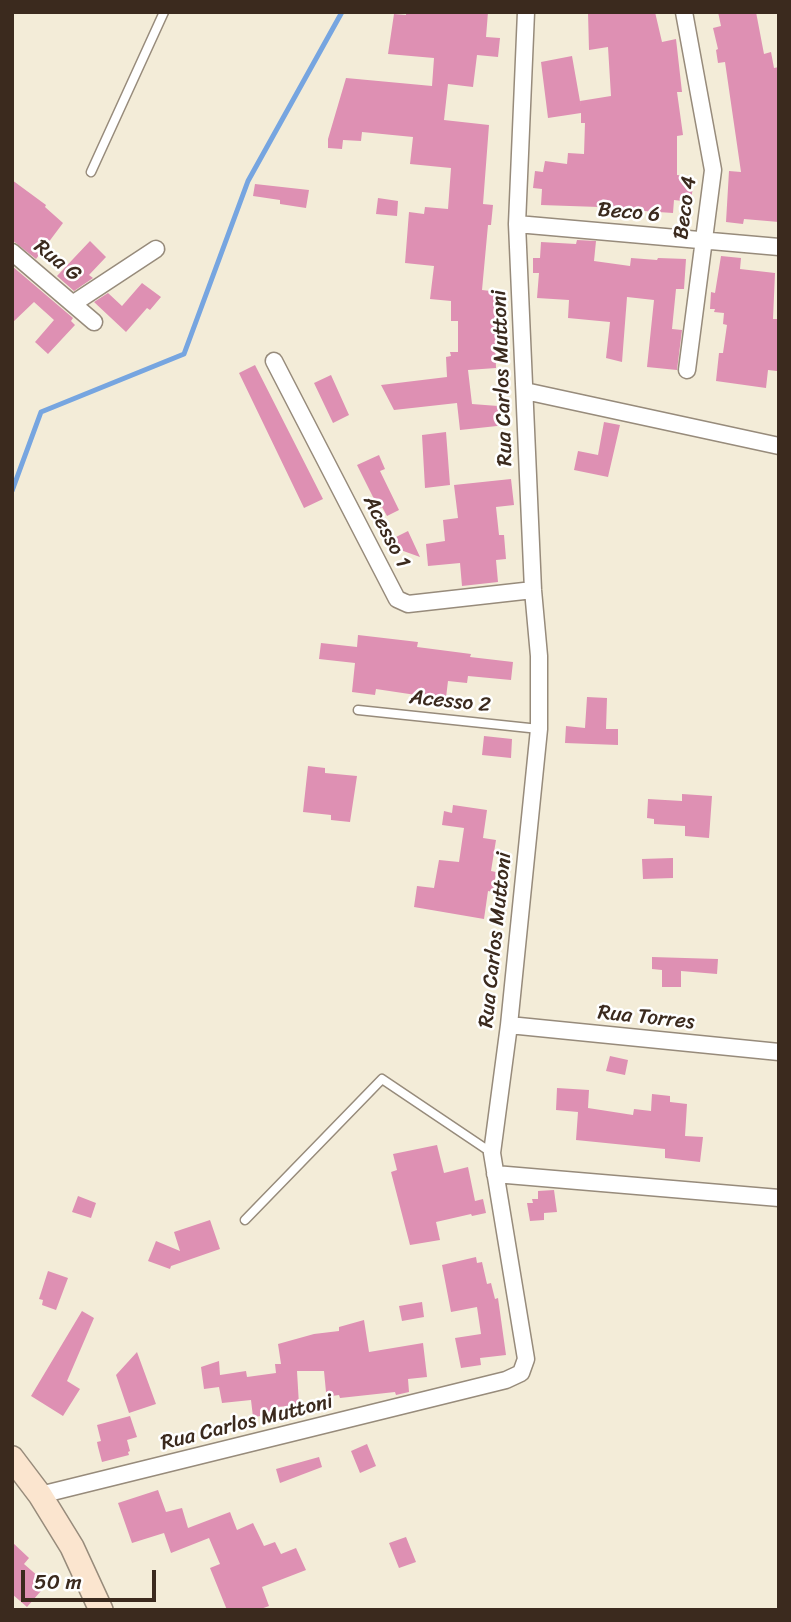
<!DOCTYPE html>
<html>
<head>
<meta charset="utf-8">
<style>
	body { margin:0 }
	#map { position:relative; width:791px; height:1622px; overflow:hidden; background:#f3ecd8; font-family:Sriracha,sans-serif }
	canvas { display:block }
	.frame { position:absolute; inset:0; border:14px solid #3b2a1e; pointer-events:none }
	.scale { position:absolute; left:21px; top:1570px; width:135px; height:32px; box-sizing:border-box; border:4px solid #3b2a1e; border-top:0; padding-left:9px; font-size:21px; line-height:24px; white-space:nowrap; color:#3b2a1e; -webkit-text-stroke:5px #fff; paint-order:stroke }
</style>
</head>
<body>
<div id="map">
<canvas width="791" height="1622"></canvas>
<div class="frame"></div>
<div class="scale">50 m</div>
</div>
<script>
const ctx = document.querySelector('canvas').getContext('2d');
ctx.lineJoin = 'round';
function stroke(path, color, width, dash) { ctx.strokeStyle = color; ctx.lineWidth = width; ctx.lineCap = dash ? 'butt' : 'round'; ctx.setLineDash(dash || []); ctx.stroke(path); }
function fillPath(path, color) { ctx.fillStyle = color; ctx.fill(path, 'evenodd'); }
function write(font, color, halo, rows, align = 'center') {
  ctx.font = font + ' Sriracha,sans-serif'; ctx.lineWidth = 5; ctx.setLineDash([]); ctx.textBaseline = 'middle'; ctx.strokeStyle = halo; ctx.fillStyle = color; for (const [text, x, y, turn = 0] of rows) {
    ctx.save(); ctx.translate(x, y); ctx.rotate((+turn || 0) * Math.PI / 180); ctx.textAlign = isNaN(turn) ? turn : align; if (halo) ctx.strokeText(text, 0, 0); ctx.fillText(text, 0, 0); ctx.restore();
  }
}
stroke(new Path2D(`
	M 12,491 L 41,412 L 184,354 L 248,181 L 342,12`), '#76a5e0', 5);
fillPath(new Path2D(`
	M 406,12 L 488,12 L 486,37 L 500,38 L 498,57 L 477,55 L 473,87 L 448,84 L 444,120 L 489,125 L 483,204 L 493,205 L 491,225 L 488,225 L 482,290 L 500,292 L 497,320 L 502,320 L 502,340 L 495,340 L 496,368 L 468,370 L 472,404 L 498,406 L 500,425 L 497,426 L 460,430 L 457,403 L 394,410 L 381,385 L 447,377 L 446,357 L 451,356 L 450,352 L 458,352 L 458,321 L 451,321 L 451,301 L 430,299 L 434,266 L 405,263 L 409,212 L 424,214 L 425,207 L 448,209 L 451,168 L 410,164 L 413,137 L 362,132 L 361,141 L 343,140 L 342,149 L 328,148 L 328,139 L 346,78 L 432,86 L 434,58 L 388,54 L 394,14 L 406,15 Z
	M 588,12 L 655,12 L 662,42 L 676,39 L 682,92 L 677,92 L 683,135 L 677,136 L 677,175 L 694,177 L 691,202 L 674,200 L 673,213 L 615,209 L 615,213 L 598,211 L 599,207 L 541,205 L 542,189 L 533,188 L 535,171 L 543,172 L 545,161 L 567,164 L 568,153 L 584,154 L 585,123 L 581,123 L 581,113 L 548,118 L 541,62 L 572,56 L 581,107 L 580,101 L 611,96 L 608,47 L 589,50 Z
	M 718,12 L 756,12 L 764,54 L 771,52 L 774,68 L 779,67 L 779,222 L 744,219 L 743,224 L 726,222 L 729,171 L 741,172 L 725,62 L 718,63 L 716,50 L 718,49 L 713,28 L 721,26 Z
	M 12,180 L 46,205 L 45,207 L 63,223 L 36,259 L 12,240 Z
	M 255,184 L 309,190 L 306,208 L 280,204 L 280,200 L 253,196 Z
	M 378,198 L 398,201 L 397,216 L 376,214 Z
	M 577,240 L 596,241 L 594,261 L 630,266 L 631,258 L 657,260 L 658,258 L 686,259 L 684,289 L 676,289 L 672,329 L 682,330 L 677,370 L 647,367 L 654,300 L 627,297 L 622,362 L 606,358 L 610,322 L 568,318 L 569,300 L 537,298 L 539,273 L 533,273 L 533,258 L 540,258 L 541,242 L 576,244 Z
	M 90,241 L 106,257 L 89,275 L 93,278 L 74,291 L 57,276 Z
	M 721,256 L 741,258 L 740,269 L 775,273 L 773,319 L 779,319 L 779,364 L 777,371 L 768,370 L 766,388 L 716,381 L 719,353 L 723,353 L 727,325 L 723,324 L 724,313 L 714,312 L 715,309 L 710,309 L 711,292 L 715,293 Z
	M 12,266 L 73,318 L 71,321 L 75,325 L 48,354 L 35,342 L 54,320 L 34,302 L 12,323 Z
	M 142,283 L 161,297 L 150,310 L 147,308 L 126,332 L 94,302 L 108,293 L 122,306 Z
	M 255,365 L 323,499 L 304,508 L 239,373 Z
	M 331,375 L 349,415 L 333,423 L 314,383 Z
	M 604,422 L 620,425 L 608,477 L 574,470 L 578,451 L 598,455 Z
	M 446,432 L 450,485 L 425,488 L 422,435 Z
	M 379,455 L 385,469 L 380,471 L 399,510 L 387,516 L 382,507 L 379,509 L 357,465 Z
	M 511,479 L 514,505 L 496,507 L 499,535 L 504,535 L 506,559 L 496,560 L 498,582 L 462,586 L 460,563 L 428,566 L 426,544 L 445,541 L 443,520 L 458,518 L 454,485 Z
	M 408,531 L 420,557 L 395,548 L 392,539 Z
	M 358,635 L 418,642 L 417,647 L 471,654 L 470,657 L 513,662 L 511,680 L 468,676 L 467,683 L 448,681 L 445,706 L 415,702 L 416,695 L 376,689 L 375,695 L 352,692 L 355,663 L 319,659 L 321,643 L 357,647 Z
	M 587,697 L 607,698 L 606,729 L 618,729 L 618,745 L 565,743 L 566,726 L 585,728 Z
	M 484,736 L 512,739 L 511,758 L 482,755 Z
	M 308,766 L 325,768 L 325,773 L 357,776 L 350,822 L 331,820 L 331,815 L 303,812 Z
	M 682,794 L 712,796 L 709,838 L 685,836 L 685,826 L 654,824 L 654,819 L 647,818 L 648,799 L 682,801 Z
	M 453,805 L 487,810 L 483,838 L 496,840 L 491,871 L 496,872 L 493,892 L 488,891 L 484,919 L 414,907 L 417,886 L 434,888 L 439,860 L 459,862 L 464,828 L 442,825 L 444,811 L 452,813 Z
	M 673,858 L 673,878 L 643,879 L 642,859 Z
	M 652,957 L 718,959 L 717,974 L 681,971 L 681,987 L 662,987 L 662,970 L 652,969 Z
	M 610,1056 L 628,1060 L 625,1075 L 606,1071 Z
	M 557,1088 L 589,1090 L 588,1108 L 633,1115 L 634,1109 L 651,1111 L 652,1094 L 670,1096 L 670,1102 L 687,1104 L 685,1136 L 703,1137 L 700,1162 L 665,1158 L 665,1149 L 576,1140 L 578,1112 L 556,1110 Z
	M 437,1145 L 444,1173 L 468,1167 L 475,1201 L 483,1199 L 486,1213 L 472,1216 L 471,1214 L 436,1222 L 440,1240 L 410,1245 L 391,1172 L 397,1170 L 393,1154 Z
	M 554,1190 L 557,1212 L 544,1213 L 544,1220 L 530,1221 L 527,1203 L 533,1203 L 532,1199 L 538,1199 L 538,1191 Z
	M 78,1196 L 96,1203 L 91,1218 L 72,1212 Z
	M 210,1220 L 220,1249 L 171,1266 L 170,1269 L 148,1261 L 156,1241 L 180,1251 L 174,1232 Z
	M 476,1257 L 477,1263 L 482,1262 L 487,1284 L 491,1283 L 495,1299 L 498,1298 L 506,1355 L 480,1358 L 481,1365 L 461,1368 L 455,1338 L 481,1334 L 477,1307 L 451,1312 L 442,1265 Z
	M 48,1271 L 68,1278 L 56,1310 L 42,1305 L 43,1300 L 39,1299 Z
	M 422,1302 L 424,1317 L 402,1321 L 399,1306 Z
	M 82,1311 L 94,1318 L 67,1381 L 80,1389 L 63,1416 L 31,1396 Z
	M 364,1320 L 369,1352 L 423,1343 L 427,1377 L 408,1379 L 409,1392 L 396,1395 L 395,1392 L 340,1398 L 339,1395 L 332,1396 L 331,1392 L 326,1392 L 324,1371 L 297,1371 L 299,1405 L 277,1407 L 278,1414 L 253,1417 L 251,1400 L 222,1403 L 219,1387 L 204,1389 L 201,1367 L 219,1361 L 220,1375 L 246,1371 L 247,1377 L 276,1373 L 275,1364 L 281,1364 L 278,1344 L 314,1334 L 339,1331 L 339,1327 Z
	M 137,1352 L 156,1404 L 129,1413 L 116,1375 Z
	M 130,1416 L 137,1437 L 127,1440 L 130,1451 L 128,1452 L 129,1455 L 102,1462 L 98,1447 L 97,1442 L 101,1441 L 97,1425 Z
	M 367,1444 L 376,1466 L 360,1473 L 351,1451 Z
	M 319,1457 L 322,1467 L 280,1483 L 276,1469 Z
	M 158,1490 L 166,1512 L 182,1508 L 188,1528 L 230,1512 L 237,1530 L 253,1523 L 264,1546 L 275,1542 L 281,1554 L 296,1548 L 306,1570 L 262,1587 L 269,1606 L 258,1610 L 227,1610 L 210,1568 L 220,1564 L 209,1538 L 171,1553 L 164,1533 L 132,1543 L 118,1503 Z
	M 406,1537 L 416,1562 L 399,1568 L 389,1543 Z
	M 12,1542 L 29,1558 L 24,1564 L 47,1584 L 27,1607 L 12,1594 Z`), '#de90b3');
const lane = new Path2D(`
	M 91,172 L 164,12
	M 358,710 L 539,729
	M 245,1220 L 382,1079 L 492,1153`);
const street = new Path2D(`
	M 684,12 L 713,170 L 687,370
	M 517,224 L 779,247
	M 12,252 L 94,322
	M 74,303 L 156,249
	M 274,361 L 397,599 L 408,604 L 533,590
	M 525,391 L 779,446
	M 509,1025 L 779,1052
	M 495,1174 L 779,1198
	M 40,1495 L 506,1380 L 521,1373 L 526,1359 L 492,1153 L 509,1025 L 539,729 L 539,656 L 533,590 L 517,224 L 526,12`);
const secondary = new Path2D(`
	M 12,1458 L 40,1495 L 72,1547 L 101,1610`);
stroke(lane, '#978b7b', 11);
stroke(street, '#978b7b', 19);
stroke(secondary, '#978b7b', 26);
stroke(lane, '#fff', 8);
stroke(street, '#fff', 16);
stroke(secondary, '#fbe5cf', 23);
write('21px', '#3b2a1e', '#fff', [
	["Beco 4",686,208,-82],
	["Beco 6",629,213,5],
	["Rua G",57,261,39],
	["Rua Carlos Muttoni",503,378,-92],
	["Acesso 1",386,532,63],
	["Acesso 2",450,702,6],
	["Rua Carlos Muttoni",496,940,-84],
	["Rua Torres",646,1018,6],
	["Rua Carlos Muttoni",247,1423,-14]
]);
</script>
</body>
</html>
